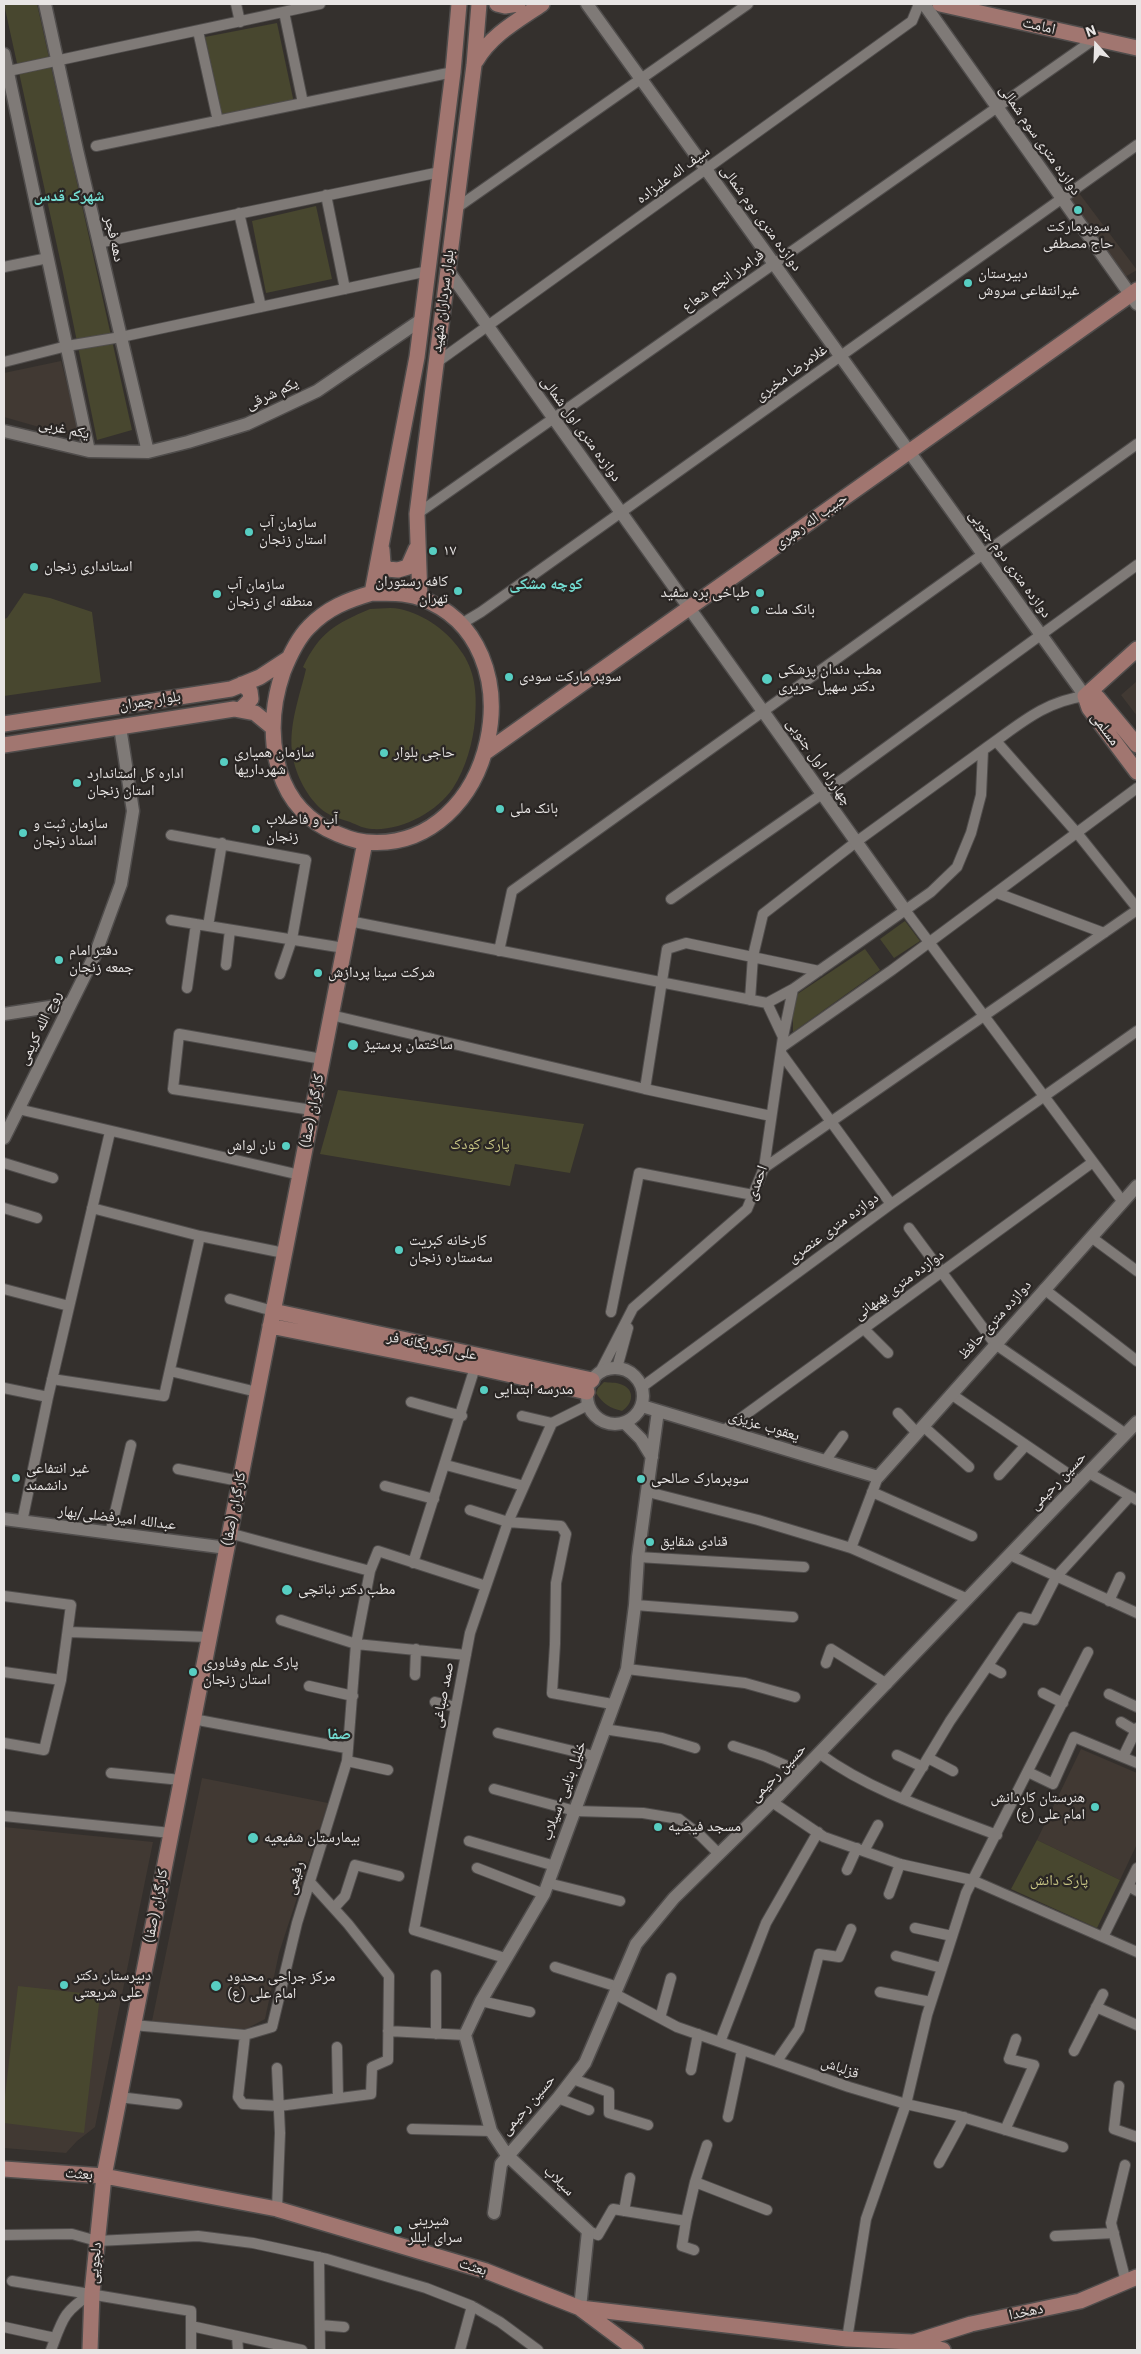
<!DOCTYPE html>
<html>
<head>
<meta charset="utf-8">
<style>
	body { margin:0 }
	#map { position:relative; width:1141px; height:2354px; overflow:hidden; background:#34302d; font-family:"IBM Plex Sans",sans-serif }
	canvas { display:block }
	.frame { position:absolute; inset:0; border:5px solid #e8e5e4; pointer-events:none }
	.north { position:absolute; left:1071px; top:20px; width:50px; height:50px; -webkit-text-stroke:4px #2a2624; paint-order:stroke; rotate:340deg; font-size:14px; font-weight:700; line-height:20px; text-align:center; color:#e8e5e4 }
	.north::after { content:''; display:block; margin:auto; width:18px; height:22px; background:#e8e5e4; clip-path:polygon(50% 0,100% 100%,50% 72%,0 100%) }
</style>
</head>
<body>
<div id="map">
<canvas width="1141" height="2354"></canvas>
<div class="frame"></div>
<div class="north">N</div>
</div>
<script>
const ctx = document.querySelector('canvas').getContext('2d');
ctx.lineJoin = 'round';
function fillPath(path, color) { ctx.fillStyle = color; ctx.fill(path, 'evenodd'); }
function stroke(path, color, width, dash) { ctx.strokeStyle = color; ctx.lineWidth = width; ctx.lineCap = dash ? 'butt' : 'round'; ctx.setLineDash(dash || []); ctx.stroke(path); }
function write(font, color, halo, rows, align = 'center') {
  ctx.font = font + ' "IBM Plex Sans","Noto Naskh Arabic",sans-serif'; ctx.lineWidth = 4.5; ctx.setLineDash([]); ctx.textBaseline = 'middle'; ctx.strokeStyle = halo; ctx.fillStyle = color; for (const [text, x, y, turn = 0] of rows) {
    ctx.save(); ctx.translate(x, y); ctx.rotate((+turn || 0) * Math.PI / 180); ctx.textAlign = isNaN(turn) ? turn : align; if (halo) ctx.strokeText(text, 0, 0); ctx.fillText(text, 0, 0); ctx.restore();
  }
}
fillPath(new Path2D(`
	M 1079,193 L 1137,270 L 1125,277 L 1068,200 Z
	M 61,361 L 81,439 L 4,417 L 4,373 Z
	M 1137,681 L 1137,716 L 1121,695 Z
	M 1081,1749 L 1137,1773 L 1137,1844 L 1120,1880 L 1037,1840 Z
	M 202,1778 L 328,1803 L 279,1953 L 265,2019 L 246,2029 L 152,2021 Z
	M 4,1827 L 153,1842 L 95,2127 L 77,2141 L 66,2153 L 4,2148 Z`), '#413933');
fillPath(new Path2D(`
	M 4,4 L 37,4 L 132,430 L 97,440 L 63,273 Z
	M 277,23 L 294,103 L 222,116 L 205,37 Z
	M 316,206 L 332,279 L 266,293 L 252,221 Z
	M 24,593 L 50,598 L 92,612 L 101,682 L 4,696 L 4,619 L 7,618 Z
	M 370,609 C 380,609 391,607 400,609 C 426,615 449,632 463,654 C 476,674 477,697 475,720 C 473,742 466,768 453,788 C 437,812 401,831 372,829 C 365,829 357,825 350,822 C 340,819 327,815 320,808 C 305,794 294,771 292,751 C 289,724 300,695 306,669 L 303,667 C 320,632 335,624 370,609 Z
	M 905,921 L 920,941 L 894,958 L 880,939 Z
	M 865,949 L 880,970 L 793,1032 L 793,997 Z
	M 338,1090 L 584,1124 L 570,1173 L 515,1164 L 510,1186 L 320,1154 Z
	M 604,1382 C 609,1383 616,1382 620,1384 C 636,1389 633,1404 622,1411 C 610,1408 603,1404 596,1393 L 598,1388 Z
	M 1037,1840 L 1120,1880 L 1097,1928 L 1011,1889 Z
	M 18,1986 L 100,1995 L 84,2133 L 4,2123 L 4,2104 Z`), '#48472f');
const minor = new Path2D(`
	M 236,4 L 240,22
	M 284,12 L 303,103
	M 198,31 L 218,121
	M 4,72 L 320,4
	M 96,146 L 453,72
	M 326,195 L 345,289
	M 455,209 L 748,4
	M 239,213 L 261,307
	M 98,243 L 440,172
	M 4,267 L 48,258
	M 4,362 L 67,346 L 121,337 L 428,271
	M 436,363 L 912,21 L 919,4
	M 417,514 L 1096,38
	M 461,624 L 481,612 L 1137,145
	M 996,741 L 1077,833 L 1137,908
	M 171,835 L 306,860 L 292,939 L 280,974
	M 997,893 L 1104,933
	M 671,899 L 822,794 L 1137,565
	M 905,910 L 1123,1202
	M 171,920 L 344,948
	M 349,921 L 767,1003
	M 208,926 L 222,843
	M 499,951 L 512,891 L 1137,444
	M 226,965 L 230,930
	M 187,988 L 196,924
	M 750,1000 L 753,956 L 763,914 L 856,842 L 983,750
	M 767,1003 L 793,989 L 931,892 L 957,867 L 971,833 L 981,795 L 983,750 C 1018,726 1042,702 1085,696
	M 767,1003 L 783,1037
	M 331,1015 L 645,1089 L 667,949 L 686,943 L 819,971
	M 782,1047 L 892,970 L 1137,788
	M 781,1053 L 891,1204
	M 645,1089 L 771,1116
	M 18,1109 L 300,1175
	M 312,1110 L 173,1089 L 179,1034 L 322,1059
	M 4,1163 L 53,1178
	M 764,1168 L 1137,910
	M 4,1208 L 37,1218
	M 92,1208 L 200,1236 L 284,1253
	M 909,1228 L 995,1344 L 1126,1434
	M 1091,1237 L 1137,1271
	M 4,1289 L 69,1306
	M 1044,1289 L 1137,1361
	M 230,1299 L 273,1311
	M 611,1312 L 639,1173 L 753,1195
	M 864,1329 L 888,1353
	M 617,1368 L 628,1328
	M 170,1371 L 257,1392
	M 600,1372 L 633,1308 L 747,1209 L 764,1168 L 783,1037 L 793,989
	M 52,1379 L 164,1396 L 200,1236
	M 642,1387 L 891,1204 L 1137,1031
	M 4,1388 L 48,1397
	M 951,1394 L 1080,1482
	M 411,1402 L 462,1416
	M 898,1413 L 917,1433
	M 522,1416 L 552,1423
	M 923,1426 L 969,1467
	M 723,1431 L 1093,1162
	M 825,1461 L 843,1436
	M 446,1465 L 524,1486
	M 178,1469 L 239,1481
	M 1089,1473 L 1137,1500
	M 999,1475 L 1026,1445
	M 385,1486 L 434,1499
	M 648,1492 L 758,1520 L 851,1548 L 968,1599
	M 872,1492 L 972,1536
	M 470,1510 L 508,1522 L 561,1526 L 566,1534 L 556,1583 L 555,1644 L 552,1693 L 612,1704
	M 22,1522 L 48,1397 L 110,1132
	M 110,1533 L 131,1445
	M 229,1533 L 370,1571
	M 851,1548 L 878,1477
	M 1010,1555 L 1137,1613
	M 638,1557 L 804,1567
	M 413,1563 L 477,1361
	M 4,1596 L 71,1605 L 61,1680 L 44,1750 L 4,1743
	M 1109,1601 L 1120,1577
	M 635,1605 L 793,1617
	M 281,1620 L 356,1644 L 466,1655
	M 69,1632 L 209,1637
	M 826,1663 L 831,1649 L 887,1684
	M 988,1666 L 1001,1673
	M 627,1669 L 745,1683 L 795,1697
	M 4,1672 L 61,1680
	M 415,1675 L 416,1649
	M 309,1686 L 353,1696
	M 1043,1693 L 1063,1703
	M 1109,1694 L 1137,1707
	M 435,1702 L 456,1707
	M 193,1719 L 346,1748
	M 1121,1722 L 1136,1731
	M 604,1729 L 662,1738 L 695,1748
	M 498,1733 L 594,1756
	M 733,1746 L 764,1756 L 801,1772
	M 820,1754 C 872,1792 937,1812 997,1835
	M 897,1755 L 923,1767
	M 1123,1757 L 1137,1728
	M 928,1758 L 953,1771
	M 347,1761 L 388,1770
	M 1028,1772 L 1053,1784 L 1074,1737 L 1137,1763
	M 111,1773 L 181,1780
	M 494,1789 L 575,1811 L 643,1813 L 679,1819 L 700,1835 L 719,1854
	M 903,1799 L 950,1721 L 1021,1617 L 1034,1620 L 1056,1577 L 1130,1496
	M 772,1802 L 824,1837 L 900,1864 L 972,1880 L 1137,1952
	M 4,1816 L 171,1833
	M 469,1841 L 555,1866
	M 864,1851 L 878,1825
	M 477,1868 L 544,1894
	M 847,1870 L 857,1848
	M 548,1883 L 620,1901
	M 1128,1886 L 1137,1891
	M 889,1894 L 900,1864
	M 334,1908 L 345,1896 L 355,1865 L 399,1876
	M 915,1928 L 952,1936
	M 1103,1937 L 1137,1868
	M 896,1956 L 942,1968
	M 505,1958 L 414,1930 L 470,1633 L 508,1522 L 552,1423 L 588,1405
	M 555,1967 L 618,1987
	M 880,1992 L 931,2002
	M 615,1994 L 677,2027 L 849,2087 L 906,2104 L 959,2116 L 1063,2147
	M 481,2001 L 530,2012
	M 1096,2007 L 1137,2025
	M 660,2018 L 671,1978
	M 133,2025 L 245,2035 L 272,2027 L 297,1923 L 347,1761 L 356,1644 L 370,1571 L 378,1551 L 486,1586
	M 388,2031 L 465,2035
	M 436,2034 L 436,1975
	M 245,2035 L 238,2097 L 243,2104 L 279,2106 L 371,2094 L 372,2067 L 388,2060 L 389,1976 L 348,1924 L 310,1882
	M 720,2042 L 766,1923 L 818,1832
	M 337,2047 L 338,2098
	M 1074,2051 L 1103,1994
	M 777,2061 L 799,2029 L 819,1954 L 839,1957 L 851,1929
	M 691,2070 L 698,2034
	M 573,2079 L 609,2092 L 609,2113 L 648,2125
	M 1119,2086 L 1114,2129 L 1137,2137
	M 119,2097 L 177,2104
	M 558,2098 L 589,2110
	M 728,2117 L 742,2050
	M 412,2129 L 491,2131
	M 1005,2130 L 1034,2065 L 1009,2059 L 1016,2039
	M 939,2163 L 964,2117
	M 1125,2165 L 1111,2223 L 1126,2282
	M 695,2182 L 767,2210
	M 277,2209 L 280,2133 L 277,2068
	M 624,2211 L 630,2178
	M 686,2221 L 682,2246 L 694,2250
	M 588,2231 L 598,2235 L 613,2209 L 686,2221 L 695,2182 L 707,2145
	M 4,2235 L 72,2234 L 97,2241 L 198,2236 L 253,2243 L 327,2259 L 426,2288 L 472,2306 L 500,2322 L 538,2350
	M 1055,2236 L 1114,2233
	M 319,2257 L 320,2350
	M 12,2281 L 191,2311 L 191,2350
	M 320,2325 L 344,2327
	M 191,2326 L 302,2350
	M 4,2327 L 55,2338
	M 237,2336 L 238,2350
	M 847,2339 L 866,2219 L 906,2104 L 927,2015 L 966,1893 L 1088,1652
	M 51,2350 C 63,2318 63,2312 92,2293
	M 460,2350 L 472,2306`);
const tertiary = new Path2D(`
	M 45,4 L 77,150 L 148,452
	M 587,4 L 1085,696
	M 924,4 L 1137,304
	M 4,54 L 89,451
	M 447,269 L 905,910
	M 4,431 L 89,451 L 148,452 L 188,442 L 247,424 L 317,391 L 421,320
	M 4,1014 L 69,1004
	M 4,1138 L 95,955 L 121,884 L 133,811 L 120,727
	M587 1396a28 28 0 1 1 56 0a28 28 0 1 1-56 0Z
	M 642,1406 L 878,1477 L 1137,1186
	M 625,1423 L 641,1439 L 652,1457
	M 4,1519 L 227,1548
	M 494,2213 L 501,2164 L 558,2098 L 585,2063 L 636,1944 L 674,1898 L 778,1796 L 1137,1422
	M 580,2308 L 588,2231 L 507,2155 L 491,2131 L 465,2035 L 481,2001 L 544,1894 L 627,1669 L 635,1605 L 638,1557 L 658,1411`);
const secondary = new Path2D(`
	M 497,4 L 505,6 L 518,4
	M 940,4 L 1137,48
	M 476,61 C 491,35 517,21 542,4
	M 382,550 L 383,564 L 387,569 L 398,570 L 408,567 L 416,549
	M 372,593 C 388,593 405,593 420,598 C 542,641 496,854 366,842 C 352,841 339,835 327,829 C 270,799 264,727 283,672 C 289,657 297,639 309,627 C 327,608 348,600 372,593 Z
	M 372,593 L 417,357 L 453,72 L 459,4
	M 420,598 L 417,514 L 474,65 L 479,4
	M 1085,696 L 1089,708 L 1137,772
	M 1085,696 L 1098,698 L 1137,745
	M 1085,696 L 1137,649
	M 240,710 L 251,699 L 250,691 L 242,684
	M 4,724 L 231,689 L 260,677 L 289,658
	M 4,745 L 234,709 L 255,713 L 272,727
	M 486,752 L 1137,290
	M 273,1311 L 592,1380
	M 270,1326 L 476,1367 L 587,1392
	M 4,2169 L 104,2176 L 277,2209 L 486,2271 L 580,2308 L 847,2339 L 912,2342 L 943,2350
	M 581,2309 L 636,2350
	M 914,2342 L 971,2324 L 1080,2301 L 1137,2277
	M 90,2350 L 92,2293 L 104,2176 L 365,842`);
stroke(minor, '#504d4c', 12);
stroke(tertiary, '#504d4c', 15);
stroke(secondary, '#504d4c', 18);
stroke(minor, '#7f7a77', 10);
stroke(tertiary, '#7f7a77', 12);
stroke(secondary, '#a17670', 15);
for (const [x, y, r, color] of [
	[1078,210,5,"#57cec2"],
	[968,283,5,"#57cec2"],
	[249,532,5,"#57cec2"],
	[433,551,5,"#57cec2"],
	[34,567,5,"#57cec2"],
	[458,591,5,"#57cec2"],
	[760,593,5,"#57cec2"],
	[217,594,5,"#57cec2"],
	[755,610,5,"#57cec2"],
	[509,677,5,"#57cec2"],
	[767,679,6,"#57cec2"],
	[384,753,5,"#57cec2"],
	[224,762,5,"#57cec2"],
	[77,783,5,"#57cec2"],
	[500,809,5,"#57cec2"],
	[256,829,5,"#57cec2"],
	[23,833,5,"#57cec2"],
	[59,960,5,"#57cec2"],
	[318,973,5,"#57cec2"],
	[353,1045,6,"#57cec2"],
	[286,1146,5,"#57cec2"],
	[399,1250,5,"#57cec2"],
	[484,1390,5,"#57cec2"],
	[16,1478,5,"#57cec2"],
	[641,1479,5,"#57cec2"],
	[650,1542,5,"#57cec2"],
	[287,1590,6,"#57cec2"],
	[193,1672,5,"#57cec2"],
	[1095,1807,5,"#57cec2"],
	[658,1827,5,"#57cec2"],
	[253,1838,6,"#57cec2"],
	[64,1985,5,"#57cec2"],
	[216,1986,6,"#57cec2"],
	[398,2230,5,"#57cec2"]
]) { const dot = new Path2D(); dot.arc(x, y, r, 0, 2 * Math.PI); ctx.fillStyle = color; ctx.fill(dot); stroke(dot, '#2a2624', 2); }
write('15px', '#e8e5e4', '#2a2624', [
	["امامت",1039,26,13],
	["دوازده متری سوم شمالی",1040,140,55],
	["سیف اله علیزاده",673,175,-36],
	["دوازده متری دوم شمالی",761,218,54],
	["دهه فجر",114,239,77],
	["فرامرز انجم شعاع",723,281,-35],
	["بلوار سرداران شهید",443,301,-83],
	["غلامرضا مخبری",791,373,-36],
	["یکم شرقی",272,394,-25],
	["یکم غربی",64,429,12],
	["دوازده متری اول شمالی",581,429,54],
	["حبیب اله رهبری",811,521,-35],
	["دوازده متری دوم جنوبی",1010,564,54],
	["بلوار چمران",150,701,-9],
	["مسلمی",1105,729,53],
	["چهارراه اول جنوبی",819,762,55],
	["روح الله کریمی",40,1028,-64],
	["کارگران (صفا)",312,1111,-79],
	["احمدی",757,1183,-70],
	["دوازده متری عنصری",833,1228,-36],
	["دوازده متری بهبهانی",899,1285,-36],
	["دوازده متری حافظ",995,1320,-48],
	["علی اکبر یگانه فر",432,1346,12],
	["یعقوب عزیزی",764,1426,17],
	["حسین رحیمی",1058,1481,-46],
	["کارگران (صفا)",234,1509,-79],
	["عبدالله امیرفضلی/بهار",117,1518,7],
	["صمد صباغی",443,1695,-79],
	["حسین رحیمی",778,1773,-46],
	["خلیل بنایی- سیلاب",564,1791,-70],
	["رفیعی",295,1878,-73],
	["کارگران (صفا)",156,1906,-79],
	["قزلباش",840,2068,19],
	["حسین رحیمی",528,2105,-49],
	["بعثت",79,2174,4],
	["سیلاب",559,2181,44],
	["دلجویی",95,2263,-85],
	["بعثت",473,2267,17],
	["دهخدا",1026,2312,-12]
]);
write('15px', '#e8e5e4', '#2a2624', [
	["سوپرمارکت",1078,227,"center"],
	["حاج مصطفی",1078,244,"center"],
	["دبیرستان",978,274],
	["غیرانتفاعی سروش",978,291],
	["سازمان آب",259,523],
	["استان زنجان",259,540],
	["۱۷",443,551],
	["استانداری زنجان",44,567],
	["کافه رستوران",448,582,"right"],
	["تهران",448,599,"right"],
	["سازمان آب",227,585],
	["منطقه ای زنجان",227,602],
	["طباخی بره سفید",750,593,"right"],
	["بانک ملت",765,610],
	["مطب دندان پزشکی",778,670],
	["دکتر سهیل حریری",778,687],
	["سوپر مارکت سودی",519,677],
	["سازمان همیاری",234,753],
	["شهرداریها",234,770],
	["حاجی بلوار",394,753],
	["اداره کل استاندارد",87,774],
	["استان زنجان",87,791],
	["بانک ملی",510,809],
	["آب و فاضلاب",266,820],
	["زنجان",266,837],
	["سازمان ثبت و",33,824],
	["اسناد زنجان",33,841],
	["دفتر امام",69,951],
	["جمعه زنجان",69,968],
	["شرکت سینا پردازش",328,973],
	["ساختمان پرستیژ",364,1045],
	["نان لواش",276,1146,"right"],
	["کارخانه کبریت",409,1241],
	["سه‌ستاره زنجان",409,1258],
	["مدرسه ابتدایی",494,1390],
	["غیر انتفاعی",26,1469],
	["دانشمند",26,1486],
	["سوپرمارک صالحی",651,1479],
	["قنادی شقایق",660,1542],
	["مطب دکتر نباتچی",298,1590],
	["پارک علم وفناوری",203,1663],
	["استان زنجان",203,1680],
	["هنرستان کاردانش",1085,1798,"right"],
	["امام علی (ع)",1085,1815,"right"],
	["مسجد فیضیه",668,1827],
	["بیمارستان شفیعیه",264,1838],
	["دبیرستان دکتر",74,1976],
	["علی شریعتی",74,1993],
	["مرکز جراحی محدود",227,1977],
	["امام علی (ع)",227,1994],
	["شیرینی",408,2221],
	["سرای ایللر",408,2238]
], 'left');
write('15px', '#cac886', '#2a2624', [
	["پارک کودک",480,1145],
	["پارک دانش",1059,1881]
]);
write('bold 16px', '#73ddd2', '#2a2624', [
	["شهرک قدس",69,196],
	["کوچه مشکی",546,584],
	["صفا",339,1734]
]);
</script>
</body>
</html>
